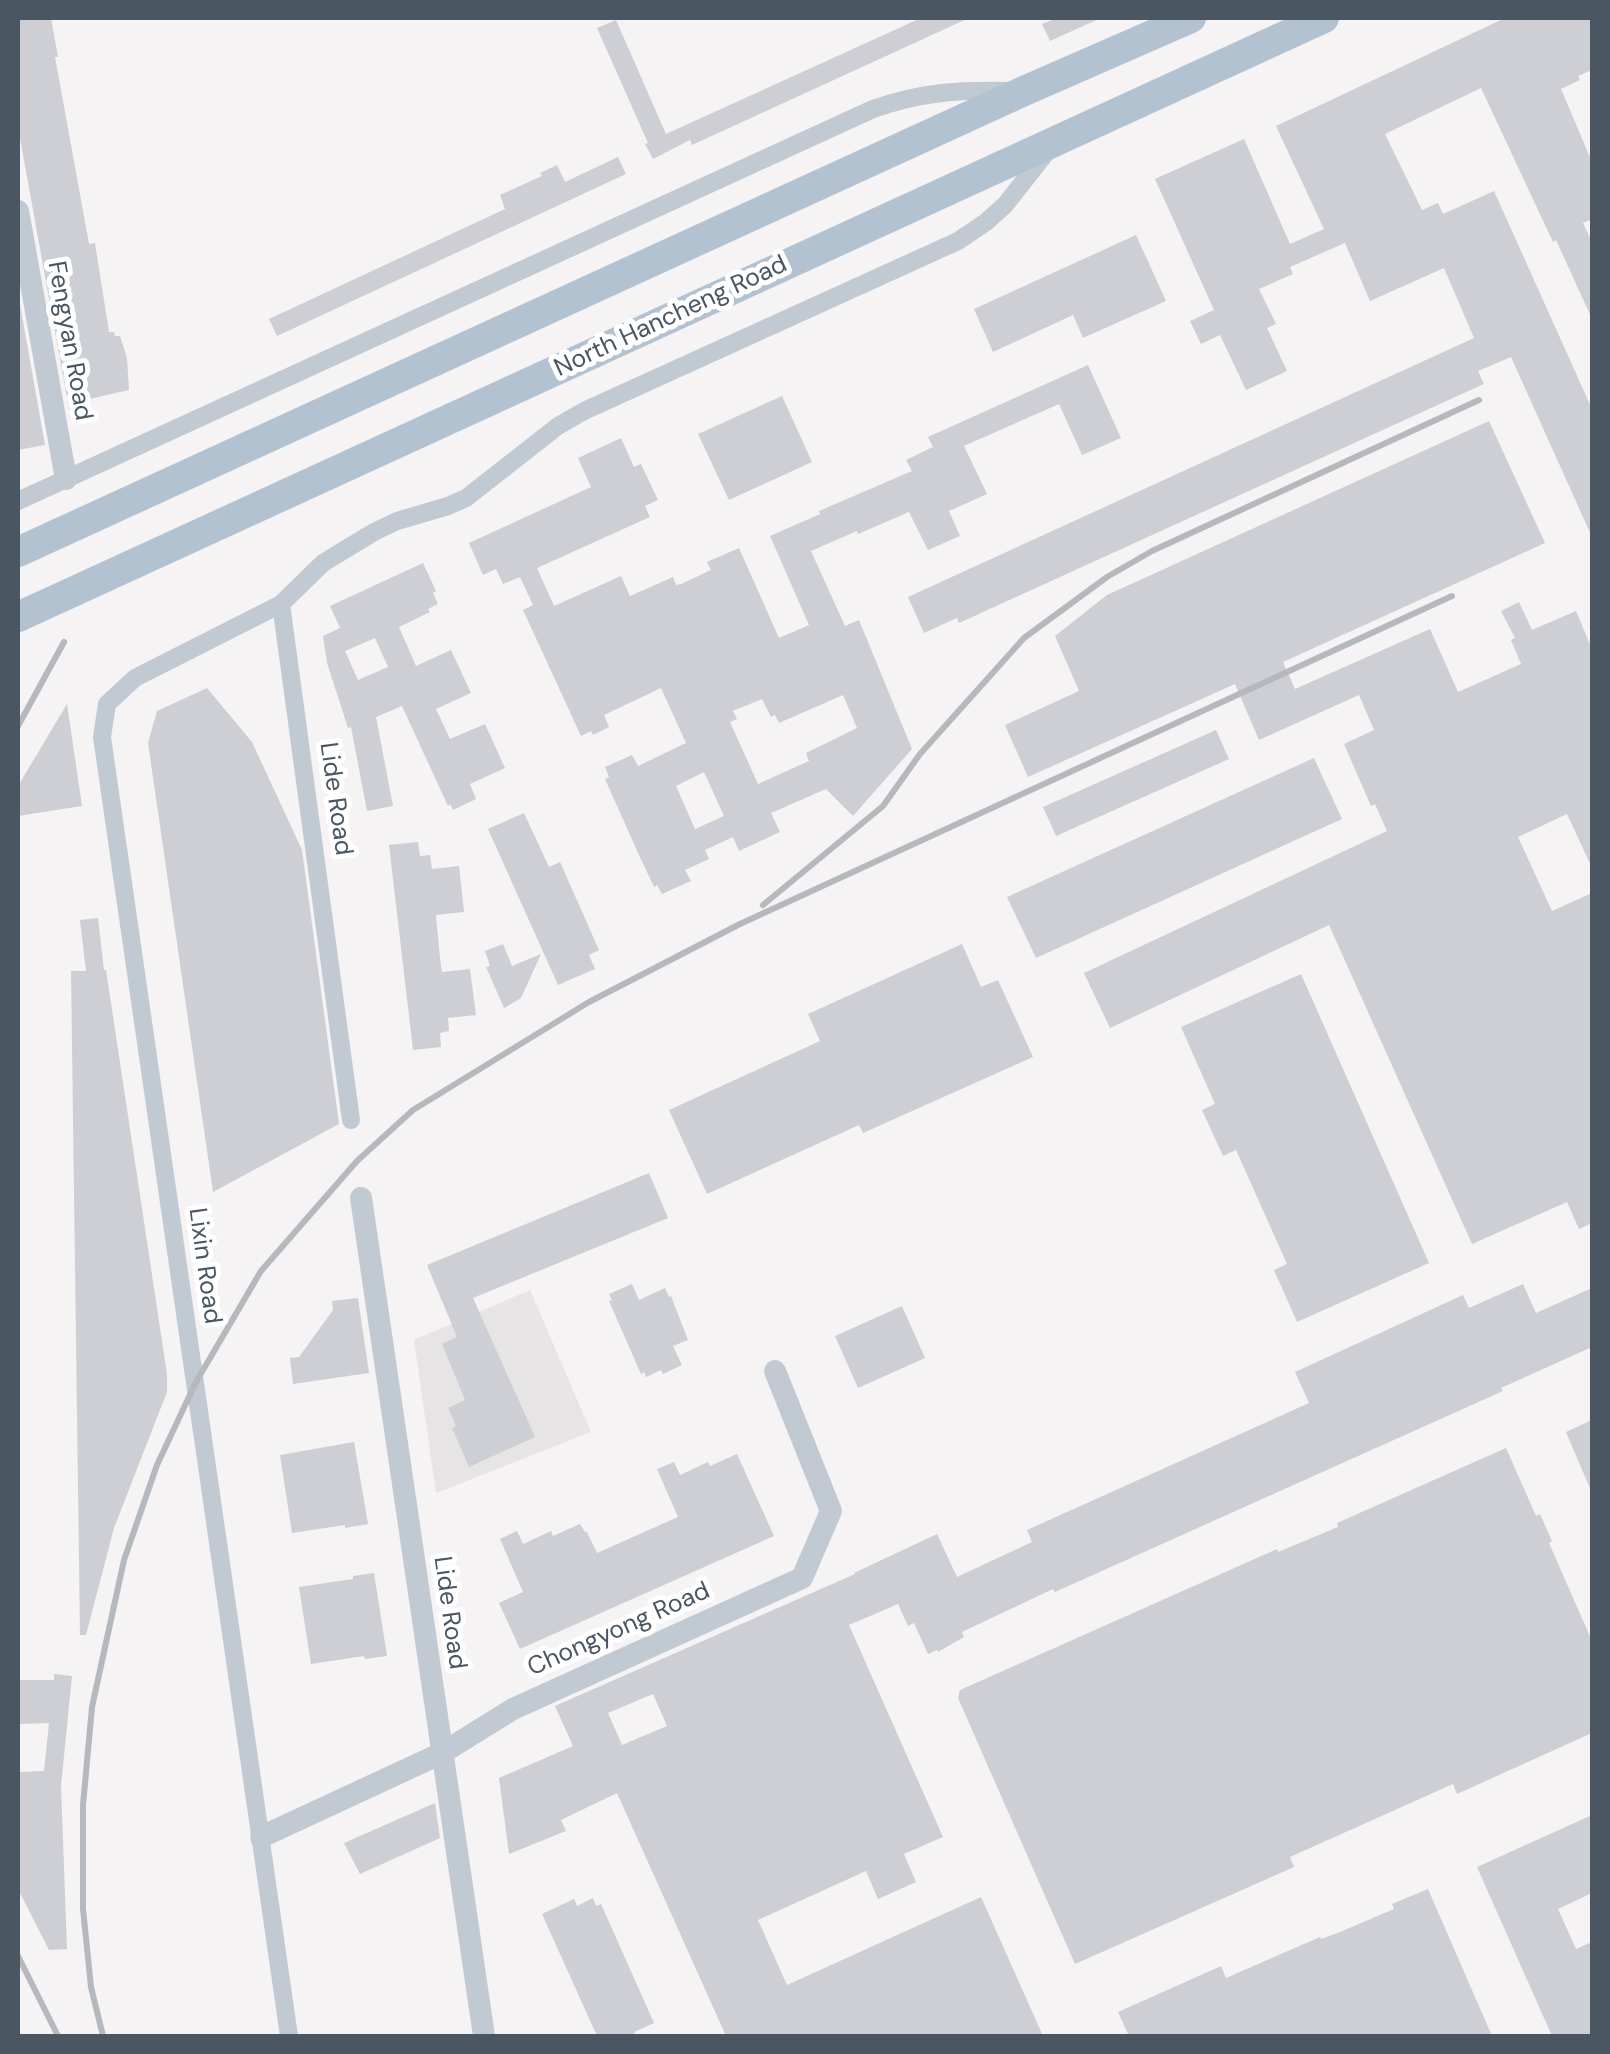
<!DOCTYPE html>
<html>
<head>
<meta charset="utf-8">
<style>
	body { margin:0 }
	#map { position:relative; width:1610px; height:2054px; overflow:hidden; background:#f5f3f3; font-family:"DM Sans",sans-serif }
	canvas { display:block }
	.frame { position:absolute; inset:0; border:20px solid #4a5661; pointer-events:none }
</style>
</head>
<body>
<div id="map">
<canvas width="1610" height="2054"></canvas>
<div class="frame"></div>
</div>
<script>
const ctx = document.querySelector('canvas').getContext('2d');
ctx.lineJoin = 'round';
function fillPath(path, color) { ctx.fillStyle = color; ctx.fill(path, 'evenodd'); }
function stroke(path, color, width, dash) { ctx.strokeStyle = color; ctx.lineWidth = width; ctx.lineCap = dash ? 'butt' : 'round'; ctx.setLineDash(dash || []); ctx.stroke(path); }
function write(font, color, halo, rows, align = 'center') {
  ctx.font = font + ' "DM Sans",sans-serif'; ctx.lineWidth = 10; ctx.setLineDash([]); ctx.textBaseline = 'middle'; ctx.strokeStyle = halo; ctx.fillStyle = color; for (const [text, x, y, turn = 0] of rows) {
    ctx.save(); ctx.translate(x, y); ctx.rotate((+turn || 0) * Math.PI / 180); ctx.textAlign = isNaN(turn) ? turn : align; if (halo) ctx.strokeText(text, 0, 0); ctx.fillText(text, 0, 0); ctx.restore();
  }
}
fillPath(new Path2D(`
	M 530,1290 L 591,1432 L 436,1493 L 414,1340 Z`), '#e6e4e5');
fillPath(new Path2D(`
	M 18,18 L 51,18 L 58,57 L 55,57 L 89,244 L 95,243 L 109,332 L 114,332 L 115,336 L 120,336 L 127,358 L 129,390 L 81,401 L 77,403 L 78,408 L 69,409 L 18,127 Z
	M 921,18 L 969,18 L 692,145 L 690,140 L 653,159 L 645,144 L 648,143 L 597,28 L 616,20 L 666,134 Z
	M 1057,18 L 1101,18 L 1050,41 L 1042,24 Z
	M 1505,18 L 1592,18 L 1592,70 L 1578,76 L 1580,80 L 1561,89 L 1592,162 L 1592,219 L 1583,223 L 1592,242 L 1592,319 L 1556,240 L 1553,242 L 1481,88 L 1385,134 L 1422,210 L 1438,203 L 1443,214 L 1494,191 L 1592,409 L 1592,537 L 1511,357 L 1478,371 L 1484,384 L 1475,388 L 959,623 L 957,618 L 924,633 L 908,597 L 1474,338 L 1444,268 L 1370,301 L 1345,243 L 1290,267 L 1293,274 L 1259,289 L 1276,324 L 1267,328 L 1287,371 L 1246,390 L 1220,335 L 1201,344 L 1190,321 L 1214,310 L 1155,179 L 1244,139 L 1290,244 L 1324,229 L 1276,126 Z
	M 618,157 L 626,174 L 277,336 L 269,319 L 505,209 L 500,195 L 542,176 L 540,173 L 557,165 L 565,182 Z
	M 1136,235 L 1166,301 L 1083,338 L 1073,315 L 993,352 L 974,309 Z
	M 18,293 L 45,445 L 18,450 Z
	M 1088,365 L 1121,438 L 1082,455 L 1059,404 L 964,446 L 987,494 L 949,511 L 960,536 L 928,550 L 909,512 L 858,534 L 857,531 L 811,551 L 845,626 L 859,620 L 912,749 L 853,816 L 826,789 L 771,813 L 780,832 L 739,851 L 733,837 L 705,850 L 709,859 L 685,870 L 691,881 L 662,894 L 657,885 L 654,887 L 639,855 L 605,779 L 609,777 L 605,767 L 632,755 L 638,766 L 686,743 L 661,688 L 604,715 L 609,727 L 593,735 L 591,731 L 581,736 L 523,610 L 533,605 L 520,577 L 503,584 L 496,569 L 483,575 L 469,543 L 591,487 L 578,458 L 621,438 L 634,467 L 641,464 L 658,500 L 645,506 L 650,517 L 537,568 L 554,606 L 621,576 L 630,596 L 673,577 L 676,585 L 681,584 L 711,570 L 707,562 L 739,548 L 779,638 L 809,625 L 770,536 L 820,514 L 819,511 L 912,471 L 906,460 L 933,447 L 928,437 ZM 843,695 L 857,728 L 806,753 L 809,761 L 758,784 L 730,722 L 737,719 L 733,711 L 762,699 L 771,717 L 775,715 L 779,723 ZM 704,772 L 724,816 L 695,829 L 676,786 Z
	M 782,396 L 812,462 L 729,500 L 698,434 Z
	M 1489,421 L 1545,543 L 1283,662 L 1295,689 L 1430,629 L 1458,692 L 1521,664 L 1511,640 L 1515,638 L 1501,611 L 1519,602 L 1532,630 L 1576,611 L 1592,649 L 1592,868 L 1567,814 L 1518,837 L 1552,911 L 1592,893 L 1592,1223 L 1579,1229 L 1567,1202 L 1472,1244 L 1329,925 L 1110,1028 L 1084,973 L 1387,831 L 1375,804 L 1371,806 L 1344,744 L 1374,730 L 1359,695 L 1259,740 L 1235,684 L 1028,777 L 1005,725 L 1079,691 L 1055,636 L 1107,595 Z
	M 423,563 L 436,591 L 433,593 L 438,604 L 428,609 L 430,612 L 399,627 L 416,666 L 451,650 L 471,693 L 436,709 L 450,739 L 485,724 L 505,768 L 470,784 L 476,799 L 453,810 L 450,804 L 448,806 L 402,706 L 376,717 L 393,806 L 367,811 L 351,727 L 348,728 L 327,663 L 323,636 L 340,628 L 330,606 ZM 375,638 L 388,667 L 358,680 L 345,651 Z
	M 207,688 L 252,742 L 302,850 L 339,1124 L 213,1192 L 148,743 L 157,711 Z
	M 67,704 L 82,806 L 18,816 L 18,786 Z
	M 1216,730 L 1229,759 L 1056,836 L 1043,807 Z
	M 1314,758 L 1342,819 L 1036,958 L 1007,897 Z
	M 524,813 L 549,867 L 560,862 L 599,950 L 589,955 L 595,969 L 558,985 L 488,829 Z
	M 418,842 L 420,856 L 430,855 L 432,869 L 459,866 L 464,912 L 436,915 L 440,958 L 442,972 L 470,969 L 476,1015 L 448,1018 L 449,1031 L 440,1033 L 441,1047 L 413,1050 L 389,845 Z
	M 98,918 L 104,970 L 106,970 L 167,1374 L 167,1392 L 114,1528 L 86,1635 L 80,1635 L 71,971 L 86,971 L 80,920 Z
	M 503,944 L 512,966 L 541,954 L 521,998 L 504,1008 L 486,967 L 490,966 L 485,951 Z
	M 962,944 L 981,987 L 998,980 L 1033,1057 L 863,1133 L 859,1125 L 707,1194 L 669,1110 L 820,1041 L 808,1014 Z
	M 1301,974 L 1429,1263 L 1297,1322 L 1274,1270 L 1287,1264 L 1236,1150 L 1223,1156 L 1202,1110 L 1215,1104 L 1181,1027 Z
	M 649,1173 L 668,1218 L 473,1298 L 535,1437 L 469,1467 L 452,1428 L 456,1426 L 448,1408 L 465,1400 L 442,1344 L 457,1337 L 427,1265 Z
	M 632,1284 L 639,1300 L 665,1288 L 669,1297 L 671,1296 L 688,1340 L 673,1346 L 682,1365 L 663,1374 L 661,1370 L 646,1377 L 644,1372 L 641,1374 L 609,1301 L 612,1300 L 609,1294 Z
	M 1523,1284 L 1536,1313 L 1592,1288 L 1592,1347 L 1501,1388 L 1503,1391 L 1055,1592 L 1053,1589 L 962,1632 L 964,1637 L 938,1652 L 937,1650 L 928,1654 L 914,1623 L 908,1626 L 898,1604 L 849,1625 L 943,1837 L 904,1854 L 916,1882 L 878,1899 L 866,1871 L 758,1920 L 787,1985 L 981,1897 L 1043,2036 L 726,2036 L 617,1793 L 561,1820 L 566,1831 L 509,1854 L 499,1778 L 573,1746 L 555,1706 L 855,1574 L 854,1573 L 937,1534 L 957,1577 L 1032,1542 L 1027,1530 L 1309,1403 L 1295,1372 L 1463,1295 L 1469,1308 ZM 653,1694 L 667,1726 L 622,1745 L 608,1713 Z
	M 358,1298 L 369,1373 L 293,1384 L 290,1358 L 299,1357 L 333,1310 L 332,1301 Z
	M 902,1306 L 925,1358 L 858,1388 L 835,1336 Z
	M 1592,1420 L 1592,1493 L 1566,1432 Z
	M 354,1442 L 368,1524 L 345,1528 L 345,1525 L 292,1533 L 280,1455 Z
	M 1506,1448 L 1536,1516 L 1540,1514 L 1552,1541 L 1549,1543 L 1592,1641 L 1592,1733 L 1457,1794 L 1453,1784 L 1290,1857 L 1294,1867 L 1075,1964 L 958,1698 L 960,1690 L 1277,1549 L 1278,1552 L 1338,1527 L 1337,1523 Z
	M 737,1454 L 774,1536 L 520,1649 L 499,1603 L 523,1592 L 500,1539 L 517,1531 L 523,1544 L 551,1531 L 553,1536 L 580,1524 L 585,1532 L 587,1532 L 597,1553 L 678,1517 L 657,1469 L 674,1462 L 680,1475 L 708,1462 L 710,1466 Z
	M 374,1573 L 387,1656 L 365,1659 L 364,1656 L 311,1664 L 299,1587 L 353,1579 L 353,1576 Z
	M 54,1674 L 72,1676 L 61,1786 L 67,1949 L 49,1950 L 18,1889 L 18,1772 L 44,1771 L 49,1723 L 18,1724 L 18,1680 L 54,1680 Z
	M 435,1803 L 440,1838 L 360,1874 L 344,1843 Z
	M 1592,1815 L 1592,1893 L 1558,1909 L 1576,1949 L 1592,1942 L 1592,2036 L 1552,2036 L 1477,1867 Z
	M 1428,1889 L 1492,2036 L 1129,2036 L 1118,2012 L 1221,1966 L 1226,1978 L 1320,1937 L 1321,1939 L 1340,1932 L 1394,1909 L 1392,1904 Z
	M 593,1898 L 596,1906 L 601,1904 L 654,2023 L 634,2032 L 636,2036 L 597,2036 L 542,1914 L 574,1899 L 577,1906 Z`), '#cdcfd5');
stroke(new Path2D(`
	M 18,501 L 873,109 C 922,92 957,90 1009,91
	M 281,604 L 351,1120
	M 289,2036 L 102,737 L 107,704 L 135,678 L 281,604 L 323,563 L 374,532 L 397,521 L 448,506 L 466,498 L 558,426 L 584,411 L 958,241 L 986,222 L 1005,205 L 1050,148`), '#c1cad2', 18);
stroke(new Path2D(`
	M 18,211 L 66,479
	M 361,1198 L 484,2036
	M 261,1837 L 442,1753 L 513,1709 L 802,1578 L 831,1511 L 775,1371`), '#c1cad2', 22);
stroke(new Path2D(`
	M 18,552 L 1024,91 L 1191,18
	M 18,617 L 1324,18`), '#b3c2d1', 30);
stroke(new Path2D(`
	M 18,726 L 64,642
	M 763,905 L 883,806 L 920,754 L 1024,638 L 1107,577 L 1152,551 L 1479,400
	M 18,1956 L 58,2036
	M 103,2036 L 91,1987 L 83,1909 L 83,1805 L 92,1707 L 124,1560 L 157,1465 L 196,1382 L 261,1271 L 357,1161 L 413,1110 L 589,1002 L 740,924 L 1452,596`), '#b5b8bd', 6);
write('25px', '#4a5661', '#fff', [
	["North Hancheng Road",671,317,-25],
	["Fengyan Road",69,341,80],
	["Lide Road",335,799,82],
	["Lixin Road",204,1266,82],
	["Lide Road",449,1613,82],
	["Chongyong Road",619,1630,-24]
]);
</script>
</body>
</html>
